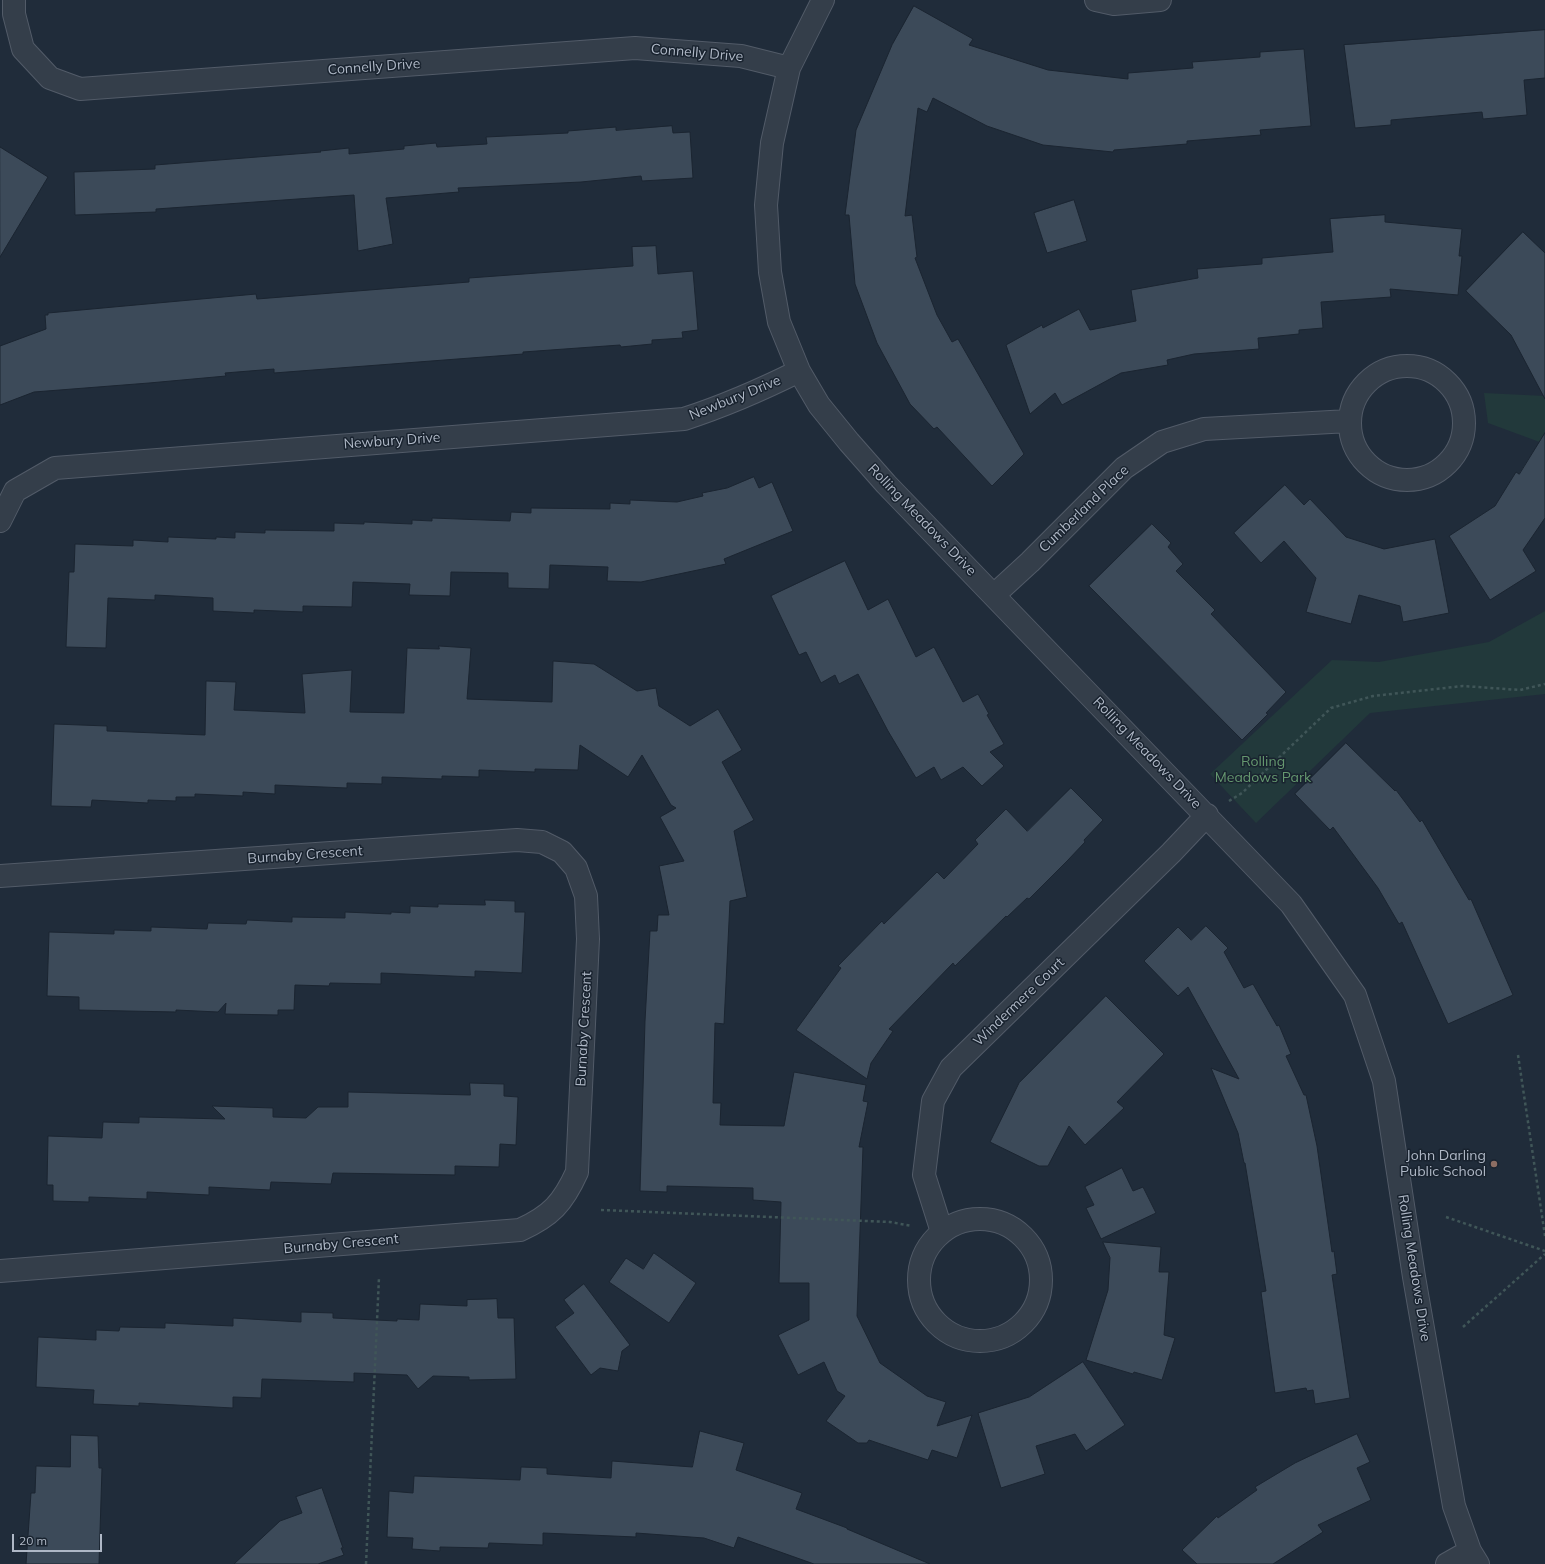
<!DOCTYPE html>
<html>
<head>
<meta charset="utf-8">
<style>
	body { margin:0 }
	#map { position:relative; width:1545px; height:1564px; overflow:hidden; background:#202c3a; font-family:Mulish,sans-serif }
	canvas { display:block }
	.scale { position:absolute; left:12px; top:1534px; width:90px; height:18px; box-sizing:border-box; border:2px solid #afb8c6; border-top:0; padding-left:5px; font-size:12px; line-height:14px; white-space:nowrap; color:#afb8c6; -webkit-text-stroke:3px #19232f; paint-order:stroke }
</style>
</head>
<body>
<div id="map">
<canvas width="1545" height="1564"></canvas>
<div class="scale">20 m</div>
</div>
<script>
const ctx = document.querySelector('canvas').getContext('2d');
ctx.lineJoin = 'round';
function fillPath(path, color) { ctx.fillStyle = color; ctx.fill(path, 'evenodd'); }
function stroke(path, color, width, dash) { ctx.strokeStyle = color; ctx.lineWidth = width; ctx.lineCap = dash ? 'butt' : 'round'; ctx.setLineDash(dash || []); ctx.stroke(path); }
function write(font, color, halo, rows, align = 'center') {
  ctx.font = font + ' Mulish,sans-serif'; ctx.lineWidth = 3; ctx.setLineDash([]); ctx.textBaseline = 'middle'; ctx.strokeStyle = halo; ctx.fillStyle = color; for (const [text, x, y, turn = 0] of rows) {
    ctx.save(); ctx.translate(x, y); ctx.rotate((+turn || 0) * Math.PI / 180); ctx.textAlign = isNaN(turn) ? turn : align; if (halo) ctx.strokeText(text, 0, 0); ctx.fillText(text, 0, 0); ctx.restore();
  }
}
fillPath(new Path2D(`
	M 1484,393 L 1545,396 L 1545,444 L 1488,423 Z
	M 1545,611 L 1545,694 L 1370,713 L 1256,823 L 1210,774 L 1332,660 L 1379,662 L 1489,642 Z`), '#22393b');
const building = new Path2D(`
	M 914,6 L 973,39 L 969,45 L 1048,70 L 1128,79 L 1128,73 L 1193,68 L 1192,62 L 1260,57 L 1260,52 L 1304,49 L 1311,126 L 1260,130 L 1261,135 L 1187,141 L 1187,144 L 1114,150 L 1113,152 L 1043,145 L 987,126 L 933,98 L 927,112 L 918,108 L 905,216 L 912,215 L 917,257 L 915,258 L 937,315 L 952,342 L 958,339 L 1024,454 L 992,486 L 937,427 L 934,429 L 910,404 L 877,343 L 855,284 L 849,215 L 845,215 L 856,130 L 892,45 Z
	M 1545,30 L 1545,78 L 1524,80 L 1527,115 L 1483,119 L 1482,112 L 1391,120 L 1391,125 L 1355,128 L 1344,45 Z
	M 672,126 L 673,133 L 690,132 L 693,178 L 642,181 L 641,176 L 581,182 L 458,188 L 459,192 L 386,198 L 393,244 L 358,251 L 354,195 L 156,209 L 156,212 L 75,215 L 74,172 L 155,169 L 155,165 L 321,152 L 320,151 L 349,148 L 349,154 L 404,149 L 404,146 L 436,143 L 437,147 L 487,144 L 486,137 L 568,133 L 568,131 L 616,127 L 616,130 Z
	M 0,147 L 48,177 L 0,257 Z
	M 1074,200 L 1087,241 L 1047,253 L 1034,213 Z
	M 1385,215 L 1385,222 L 1462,229 L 1459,256 L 1462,256 L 1458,295 L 1390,289 L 1391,297 L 1321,302 L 1323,328 L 1299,330 L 1299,334 L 1258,338 L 1259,349 L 1194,354 L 1167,360 L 1168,365 L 1121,373 L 1062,405 L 1055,393 L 1030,414 L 1006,345 L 1042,325 L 1043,328 L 1079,309 L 1090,330 L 1136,321 L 1131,290 L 1198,278 L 1197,269 L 1262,264 L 1262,258 L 1333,252 L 1330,219 Z
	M 1523,232 L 1545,253 L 1545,399 L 1511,335 L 1466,291 Z
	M 656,246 L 658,274 L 693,271 L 698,330 L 682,332 L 683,338 L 652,340 L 652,344 L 621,347 L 620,345 L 523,352 L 523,354 L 300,371 L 274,373 L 274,369 L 225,373 L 226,376 L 149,383 L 34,392 L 0,405 L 0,346 L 46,329 L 45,315 L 48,315 L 48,313 L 256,294 L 257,299 L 469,282 L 469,278 L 633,266 L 632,247 Z
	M 1545,433 L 1545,518 L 1523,550 L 1536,571 L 1490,600 L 1449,536 L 1495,506 L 1516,472 L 1519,474 Z
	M 754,477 L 759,488 L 772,482 L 793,531 L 724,559 L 726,564 L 641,582 L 607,581 L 608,567 L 550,565 L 549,589 L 508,588 L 508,573 L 451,572 L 450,596 L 409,595 L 410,584 L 353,582 L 352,607 L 303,606 L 303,612 L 254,610 L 254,613 L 213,611 L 213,598 L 155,595 L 155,600 L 108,598 L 106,648 L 66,647 L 69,572 L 74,572 L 75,544 L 133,546 L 133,540 L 168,542 L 168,537 L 216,539 L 216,537 L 235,538 L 235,532 L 265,533 L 265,530 L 334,531 L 334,523 L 364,524 L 364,522 L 412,524 L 412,520 L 432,521 L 432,518 L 510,521 L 511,512 L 531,513 L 531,508 L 610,509 L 610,503 L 630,504 L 630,500 L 677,502 L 703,496 L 702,493 L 727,488 Z
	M 1285,485 L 1304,505 L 1310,499 L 1346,537 L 1384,549 L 1435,539 L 1449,613 L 1403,622 L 1400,606 L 1359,595 L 1351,624 L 1306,612 L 1316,578 L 1284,541 L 1261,563 L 1234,533 Z
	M 1152,524 L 1171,543 L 1168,547 L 1183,564 L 1176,571 L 1215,610 L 1211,614 L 1286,692 L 1266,713 L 1268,714 L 1242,740 L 1089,586 Z
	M 845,561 L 868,610 L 888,599 L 916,657 L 934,647 L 963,702 L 978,694 L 989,714 L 987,715 L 1004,744 L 990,752 L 1004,766 L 982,786 L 963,767 L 941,780 L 934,767 L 916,778 L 888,731 L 858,674 L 839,684 L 835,675 L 821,683 L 806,652 L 799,655 L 771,596 Z
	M 439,646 L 471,648 L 467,699 L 552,702 L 553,661 L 594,664 L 637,691 L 656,688 L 659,706 L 690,726 L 718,709 L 742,750 L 722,762 L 754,820 L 734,831 L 747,897 L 730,901 L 724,1024 L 715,1023 L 713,1103 L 721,1103 L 720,1125 L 784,1126 L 794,1072 L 866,1085 L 863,1101 L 868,1102 L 859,1147 L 863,1147 L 857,1316 L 880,1363 L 927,1396 L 946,1402 L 937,1426 L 972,1415 L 957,1458 L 932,1450 L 928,1460 L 869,1440 L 867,1443 L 858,1443 L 826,1421 L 845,1396 L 837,1391 L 824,1362 L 798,1375 L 778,1335 L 809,1320 L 809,1283 L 779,1283 L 781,1202 L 753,1200 L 753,1188 L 667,1186 L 667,1192 L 640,1191 L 645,1021 L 650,931 L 657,931 L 658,915 L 669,915 L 659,866 L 684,861 L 660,817 L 676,808 L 671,805 L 642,755 L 628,777 L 580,745 L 578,770 L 535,769 L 535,772 L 479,770 L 479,777 L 442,776 L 442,779 L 382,777 L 382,784 L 347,783 L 347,788 L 275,785 L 275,794 L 243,792 L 243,796 L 195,794 L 195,797 L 176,797 L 176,801 L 148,800 L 148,803 L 92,800 L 91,807 L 51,806 L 54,724 L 107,726 L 107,731 L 205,735 L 206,681 L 236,682 L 234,710 L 305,713 L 302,674 L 352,670 L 350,712 L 404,713 L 407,648 L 439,649 Z
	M 1346,743 L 1395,791 L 1396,790 L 1420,822 L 1422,820 L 1469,900 L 1471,899 L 1513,995 L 1448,1024 L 1402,922 L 1399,924 L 1378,888 L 1333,827 L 1330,830 L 1295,794 Z
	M 1071,788 L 1103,820 L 1084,840 L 1085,842 L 1068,860 L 1029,899 L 1027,898 L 1007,917 L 1006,916 L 955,966 L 953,963 L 889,1029 L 893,1031 L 871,1063 L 867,1079 L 796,1030 L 841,968 L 838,966 L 882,921 L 884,924 L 937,872 L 944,879 L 978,844 L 975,840 L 1006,809 L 1027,831 Z
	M 485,900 L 515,901 L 515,912 L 525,912 L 522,973 L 475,971 L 475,977 L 381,973 L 381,984 L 330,983 L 329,986 L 295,985 L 294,1010 L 278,1010 L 278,1015 L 225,1014 L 226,1003 L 218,1012 L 176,1010 L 176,1012 L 79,1010 L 79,997 L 47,996 L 49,932 L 114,934 L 114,930 L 151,931 L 151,927 L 207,929 L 208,923 L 246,924 L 247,920 L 292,922 L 292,917 L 345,918 L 345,912 L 391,914 L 391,912 L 410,913 L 410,906 L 438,907 L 438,904 L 485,905 Z
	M 1206,926 L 1228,948 L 1224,952 L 1244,988 L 1253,984 L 1277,1026 L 1279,1025 L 1291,1054 L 1286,1056 L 1304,1095 L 1306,1095 L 1317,1146 L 1332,1252 L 1334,1251 L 1337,1274 L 1332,1275 L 1350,1398 L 1315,1404 L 1313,1390 L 1307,1391 L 1306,1388 L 1275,1393 L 1261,1292 L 1266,1291 L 1245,1163 L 1244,1163 L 1238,1133 L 1211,1068 L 1239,1079 L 1188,987 L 1178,996 L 1144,961 L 1178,927 L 1191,940 Z
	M 1106,996 L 1164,1054 L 1117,1102 L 1124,1108 L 1085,1145 L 1069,1126 L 1048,1166 L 1039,1166 L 990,1142 L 1019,1083 Z
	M 470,1083 L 504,1084 L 504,1096 L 518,1097 L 516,1145 L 500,1144 L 499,1167 L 455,1166 L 455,1175 L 333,1173 L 331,1184 L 271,1182 L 270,1190 L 209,1187 L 209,1195 L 147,1192 L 147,1199 L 89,1197 L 89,1202 L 53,1201 L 53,1185 L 47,1185 L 48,1136 L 102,1138 L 103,1122 L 139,1123 L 139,1117 L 225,1119 L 212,1106 L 273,1108 L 273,1117 L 306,1118 L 318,1107 L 348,1107 L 348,1092 L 470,1095 Z
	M 1122,1168 L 1133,1191 L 1143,1187 L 1156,1213 L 1101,1239 L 1086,1208 L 1094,1205 L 1085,1187 Z
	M 1103,1242 L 1161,1247 L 1159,1272 L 1169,1272 L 1164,1335 L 1175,1338 L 1162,1380 L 1134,1372 L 1133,1374 L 1086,1360 L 1108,1290 L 1110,1258 Z
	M 654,1253 L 696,1283 L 669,1323 L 609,1282 L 626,1258 L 643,1269 Z
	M 584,1284 L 630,1345 L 622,1351 L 618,1371 L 600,1368 L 591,1375 L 555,1327 L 574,1313 L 564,1300 Z
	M 497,1299 L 498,1318 L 514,1318 L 516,1379 L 469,1380 L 469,1377 L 433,1376 L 418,1389 L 407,1375 L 354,1373 L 354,1382 L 262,1379 L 261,1398 L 233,1397 L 233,1408 L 139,1403 L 139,1406 L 93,1404 L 94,1390 L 36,1387 L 38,1337 L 96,1340 L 96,1330 L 119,1331 L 120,1327 L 165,1328 L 165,1323 L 233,1326 L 233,1318 L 301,1322 L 301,1312 L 333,1313 L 333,1318 L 397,1321 L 397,1319 L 419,1320 L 420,1304 L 467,1306 L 467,1300 Z
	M 1083,1362 L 1125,1425 L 1086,1451 L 1075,1434 L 1036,1446 L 1045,1474 L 1001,1488 L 978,1413 L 1029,1397 Z
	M 700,1431 L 744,1443 L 736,1470 L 802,1493 L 796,1509 L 847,1528 L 847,1529 L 930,1564 L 814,1564 L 738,1537 L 734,1548 L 704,1538 L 636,1533 L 636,1537 L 543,1533 L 543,1545 L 489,1543 L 488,1548 L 440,1547 L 440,1551 L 412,1549 L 413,1538 L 387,1537 L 389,1491 L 413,1493 L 414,1476 L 520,1480 L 521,1467 L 547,1468 L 547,1474 L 611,1478 L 612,1461 L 692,1467 Z
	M 1357,1434 L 1370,1462 L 1357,1468 L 1371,1500 L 1318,1525 L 1323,1532 L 1273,1564 L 1197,1564 L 1182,1550 L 1217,1516 L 1218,1518 L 1257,1490 L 1255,1487 L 1295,1463 Z
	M 71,1435 L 98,1436 L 99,1468 L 102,1468 L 99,1564 L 26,1564 L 31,1493 L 35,1493 L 36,1466 L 70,1467 Z
	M 322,1488 L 343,1548 L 341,1548 L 344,1555 L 318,1564 L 234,1564 L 280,1521 L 302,1513 L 296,1497 Z`);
fillPath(building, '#3c4a59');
stroke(building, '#1b2531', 1);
const minor = new Path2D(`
	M 14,0 L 14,14 L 23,49 L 50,78 L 80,89 L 635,48 L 741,56 L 789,68
	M 823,0 L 789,68 L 772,143 L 766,205 L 770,272 L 779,322 L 799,371 L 819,405 L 849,442 L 886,484 L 1291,904 L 1355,995 L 1384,1081 L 1414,1277 L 1454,1506 L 1470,1551 L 1478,1564
	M 1096,0 L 1114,4 L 1160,0
	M1350 423a57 57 0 1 1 114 0a57 57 0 1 1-114 0Z
	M 0,521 L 15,491 L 55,468 L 684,419 C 724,406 761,390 799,371
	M 994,595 L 1030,562 L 1124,468 L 1162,442 L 1204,429 L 1349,421
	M 0,876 L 517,840 L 542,842 L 562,852 L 576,868 L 586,896 L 588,939 L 577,1172 C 563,1203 551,1216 520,1230 L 0,1271
	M919 1280a61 61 0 1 1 122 0a61 61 0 1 1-122 0Z
	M 942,1232 L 924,1175 L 933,1101 L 951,1068 L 1171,853 L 1207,815
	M 1447,1564 L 1470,1551`);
stroke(minor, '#525b68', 24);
stroke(new Path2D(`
	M 1229,801 L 1242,793 L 1331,708 L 1373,696 L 1463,686 L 1520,690 L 1545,684
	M 1518,1055 L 1545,1236
	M 601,1210 L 890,1222 L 912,1226
	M 1446,1217 L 1545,1251
	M 1463,1327 L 1545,1254
	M 366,1564 L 379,1277`), '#405658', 2.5, [3, 3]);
stroke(minor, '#343e4a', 22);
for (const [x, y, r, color] of [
	[1494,1164,4,"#8d6e63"]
]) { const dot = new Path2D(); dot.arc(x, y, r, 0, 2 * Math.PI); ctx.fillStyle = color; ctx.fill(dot); stroke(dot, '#19232f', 1.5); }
write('14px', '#afb8c6', '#19232f', [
	["Connelly Drive",697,53,5],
	["Connelly Drive",374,67,-4],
	["Newbury Drive",735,398,-22],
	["Newbury Drive",392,441,-4],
	["Cumberland Place",1084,509,-44],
	["Rolling Meadows Drive",922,520,46],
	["Rolling Meadows Drive",1147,753,46],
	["Burnaby Crescent",305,855,-4],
	["Windermere Court",1019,1002,-44],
	["Burnaby Crescent",584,1029,-87],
	["Burnaby Crescent",341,1244,-5],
	["Rolling Meadows Drive",1414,1268,81]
]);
write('14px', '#65986f', '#19232f', [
	["Rolling",1263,762],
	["Meadows Park",1263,778]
]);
write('14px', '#afb8c6', '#19232f', [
	["John Darling",1486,1156],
	["Public School",1486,1172]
], 'right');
</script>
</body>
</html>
